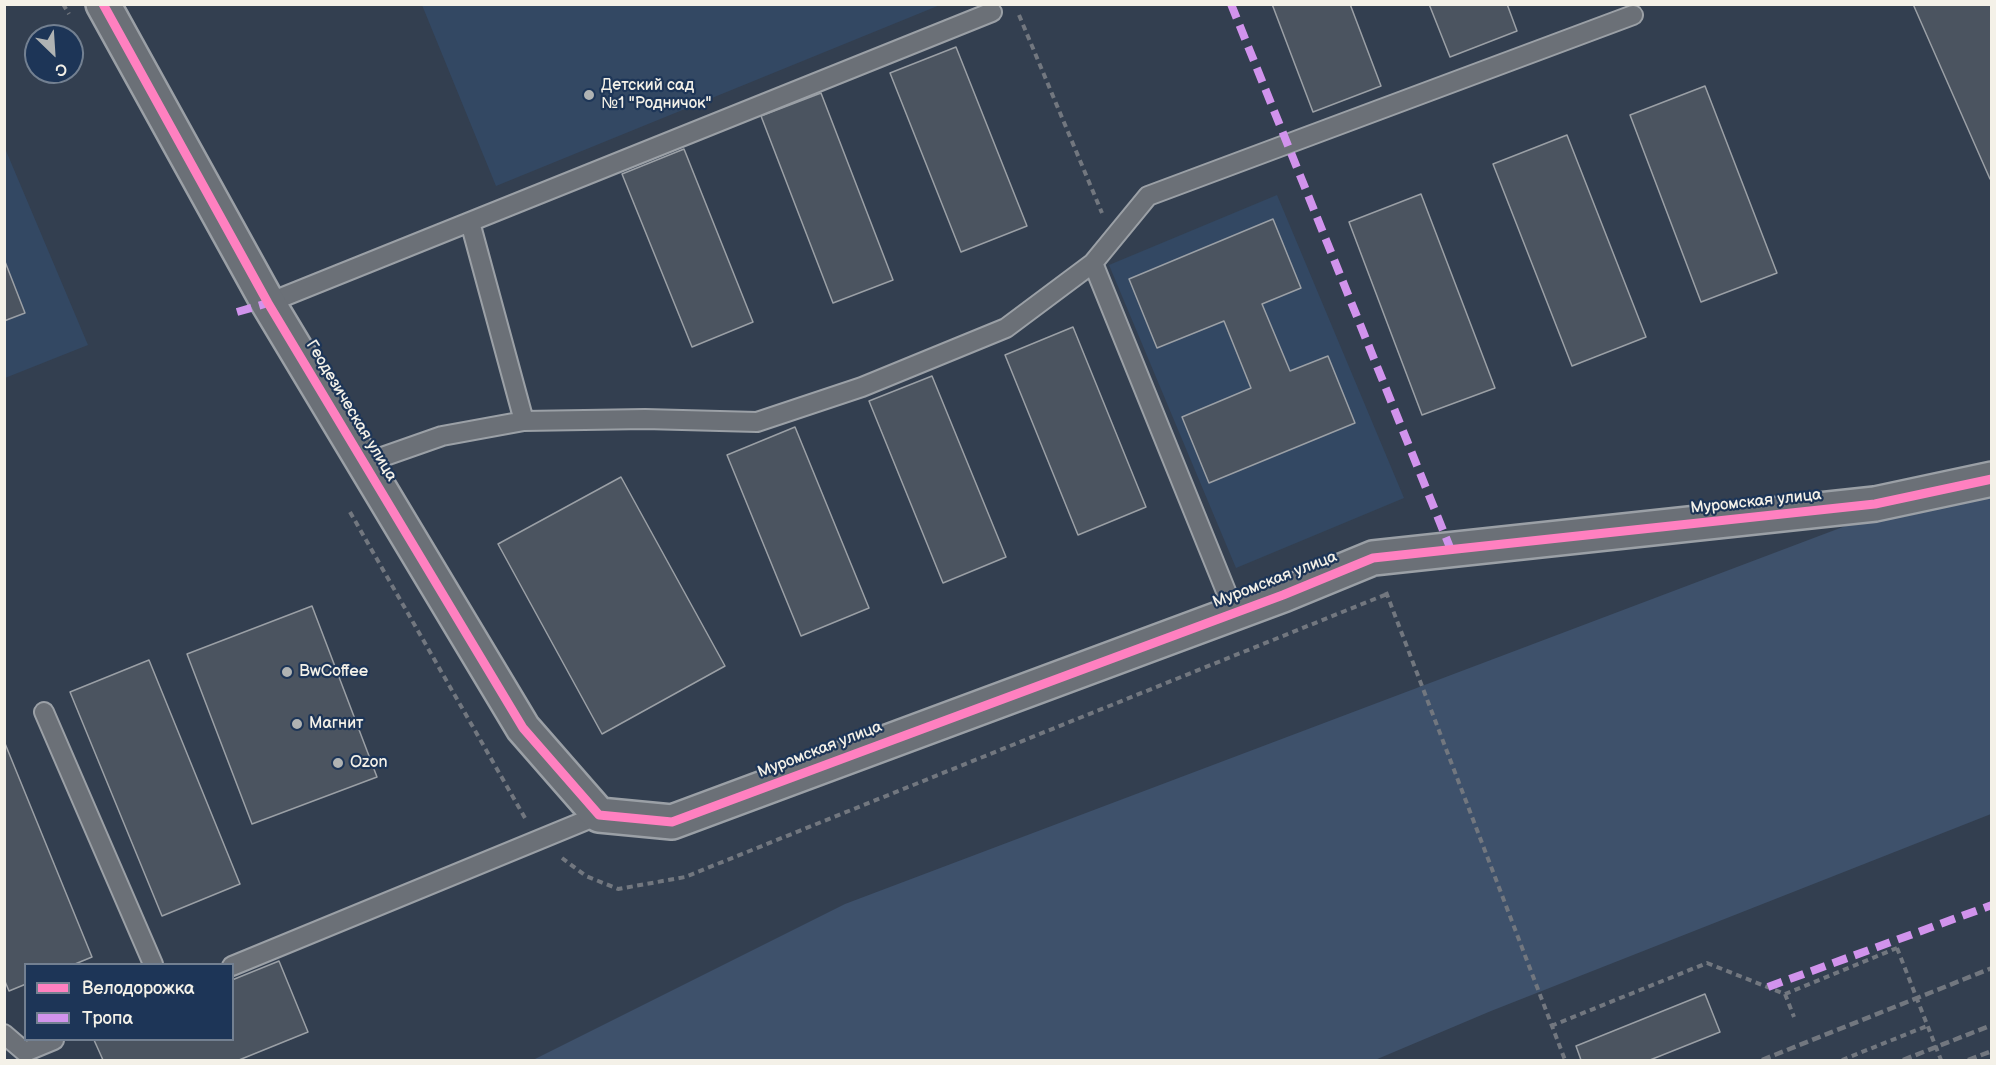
<!DOCTYPE html>
<html>
<head>
<meta charset="utf-8">
<style>
	body { margin:0 }
	#map { position:relative; width:1996px; height:1065px; overflow:hidden; background:#333f50; font-family:"Balsamiq Sans",sans-serif }
	canvas { display:block }
	.frame { position:absolute; inset:0; border:6px solid #f4f1e8; pointer-events:none }
	.legend { position:absolute; left:24px; top:963px; width:210px; height:78px; box-sizing:border-box; background:#1d3557; border:2px solid #738091; margin:0; padding:8px 10px; list-style:none; font-size:18px; color:#f4f1e8 }
	.legend li { display:flex; align-items:center; gap:12px; height:30px }
	.legend b { width:30px; border:2px solid #738091 }
	.north { position:absolute; left:24px; top:24px; width:60px; height:60px; box-sizing:border-box; background:#1d3557; border:2px solid #738091; border-radius:50%; rotate:155deg; font-size:16px; font-weight:700; line-height:24px; text-align:center; color:#f4f1e8 }
	.north::after { content:''; display:block; margin:auto; width:21px; height:27px; background:#b0b3b3; clip-path:polygon(50% 0,100% 100%,50% 72%,0 100%) }
</style>
</head>
<body>
<div id="map">
<canvas width="1996" height="1065"></canvas>
<div class="frame"></div>
<ul class="legend">
<li><b style="height:8px;background:#ff80c0"></b>Велодорожка</li>
<li><b style="height:8px;background:#d193ec"></b>Тропа</li>
</ul>
<div class="north">С</div>
</div>
<script>
const ctx = document.querySelector('canvas').getContext('2d');
ctx.lineJoin = 'round';
function fillPath(path, color) { ctx.fillStyle = color; ctx.fill(path, 'evenodd'); }
function stroke(path, color, width, dash) { ctx.strokeStyle = color; ctx.lineWidth = width; ctx.lineCap = dash ? 'butt' : 'round'; ctx.setLineDash(dash || []); ctx.stroke(path); }
function write(font, color, halo, rows, align = 'center') {
  ctx.font = font + ' "Balsamiq Sans",sans-serif'; ctx.lineWidth = 4.5; ctx.setLineDash([]); ctx.textBaseline = 'middle'; ctx.strokeStyle = halo; ctx.fillStyle = color; for (const [text, x, y, turn = 0] of rows) {
    ctx.save(); ctx.translate(x, y); ctx.rotate((+turn || 0) * Math.PI / 180); ctx.textAlign = isNaN(turn) ? turn : align; if (halo) ctx.strokeText(text, 0, 0); ctx.fillText(text, 0, 0); ctx.restore();
  }
}
fillPath(new Path2D(`
	M 422,5 L 940,5 L 496,186 Z
	M 4,146 L 88,345 L 5,378 L 4,378 Z
	M 1277,195 L 1404,498 L 1236,568 L 1109,265 Z`), '#334863');
fillPath(new Path2D(`
	M 1991,471 L 1991,814 L 1491,1011 L 1375,1060 L 533,1060 L 845,904 Z`), '#3e516b');
const building = new Path2D(`
	M 1272,4 L 1350,4 L 1381,86 L 1313,112 Z
	M 1429,4 L 1507,4 L 1517,31 L 1450,57 Z
	M 1913,4 L 1992,4 L 1992,178 L 1990,179 Z
	M 956,47 L 1027,226 L 961,252 L 890,73 Z
	M 1705,86 L 1777,273 L 1701,302 L 1630,115 Z
	M 821,93 L 893,280 L 833,303 L 761,116 Z
	M 1567,135 L 1646,337 L 1572,366 L 1493,164 Z
	M 684,149 L 753,322 L 692,347 L 622,174 Z
	M 1421,194 L 1495,388 L 1422,415 L 1349,222 Z
	M 1273,219 L 1301,288 L 1262,304 L 1290,371 L 1328,356 L 1355,423 L 1209,483 L 1182,417 L 1251,388 L 1224,321 L 1157,348 L 1129,279 Z
	M 4,259 L 25,313 L 4,321 Z
	M 1073,327 L 1146,507 L 1078,535 L 1005,355 Z
	M 932,376 L 1006,557 L 943,583 L 869,401 Z
	M 795,427 L 869,608 L 801,636 L 727,455 Z
	M 621,477 L 725,666 L 602,734 L 498,544 Z
	M 312,606 L 377,777 L 252,824 L 187,654 Z
	M 149,660 L 240,884 L 162,916 L 70,692 Z
	M 4,741 L 92,957 L 75,964 L 26,964 L 26,984 L 9,991 L 4,979 Z
	M 279,961 L 308,1032 L 239,1060 L 103,1060 L 94,1040 L 232,1040 L 232,980 Z
	M 1705,994 L 1720,1032 L 1650,1060 L 1581,1060 L 1576,1046 Z`);
fillPath(building, '#4b5460');
stroke(building, '#9ba0a6', 1.5);
const service = new Path2D(`
	M 470,222 L 524,421
	M 1093,263 L 1148,196 L 1633,15
	M 268,303 L 992,12
	M 365,463 L 442,436 L 524,421 L 645,419 L 757,422 L 862,387 L 1006,328 L 1093,263 L 1234,611
	M 44,712 L 153,964
	M 232,966 L 599,815
	M 4,1034 L 25,1052 L 54,1040`);
const minor = new Path2D(`
	M 103,4 L 268,303 L 523,728 L 599,815 L 672,822 L 1283,595 L 1373,558 L 1875,504 L 1992,479`);
stroke(service, '#9ba0a6', 22);
stroke(minor, '#9ba0a6', 38);
stroke(new Path2D(`
	M 63,4 L 69,14
	M 1019,15 L 1102,213
	M 350,512 L 525,818
	M 1386,592 L 1565,1060
	M 562,858 L 586,876 L 618,889 L 685,877 L 1387,594
	M 1785,994 L 1794,1017
	M 1551,1026 L 1707,963 L 1785,994 L 1897,948
	M 1842,1060 L 1927,1026`), '#72777f', 4, [6, 4.5]);
stroke(service, '#6b7077', 18);
stroke(minor, '#6b7077', 33);
stroke(new Path2D(`
	M 1762,1060 L 1992,968
	M 1903,1060 L 1992,1025
	M 1968,1060 L 1992,1051`), '#72777f', 4.5, [9, 4.5]);
stroke(new Path2D(`
	M 1897,948 L 1941,1060`), '#72777f', 4, [6, 4.5]);
stroke(new Path2D(`
	M 1231,4 L 1451,550
	M 237,312 L 268,303
	M 1768,987 L 1992,905`), '#d193ec', 8, [15, 8]);
stroke(new Path2D(`
	M 103,4 L 268,303 L 523,728 L 599,815 L 672,822 L 1283,595 L 1373,558 L 1875,504 L 1992,479`), '#ff80c0', 9);
for (const [x, y, r, color] of [
	[589,95,6,"#b0b3b3"],
	[287,672,6,"#b0b3b3"],
	[297,724,6,"#b0b3b3"],
	[338,763,6,"#b0b3b3"]
]) { const dot = new Path2D(); dot.arc(x, y, r, 0, 2 * Math.PI); ctx.fillStyle = color; ctx.fill(dot); stroke(dot, '#1d3557', 2); }
write('16px', '#f4f1e8', '#1d3557', [
	["Детский сад",601,86],
	["№1 \"Родничок\"",601,104],
	["BwCoffee",299,672],
	["Магнит",309,724],
	["Ozon",350,763]
], 'left');
write('16px', '#f4f1e8', '#1d3557', [
	["Геодезическая улица",351,411,59],
	["Муромская улица",1756,502,-6],
	["Муромская улица",1275,580,-21],
	["Муромская улица",820,750,-21]
]);
</script>
</body>
</html>
